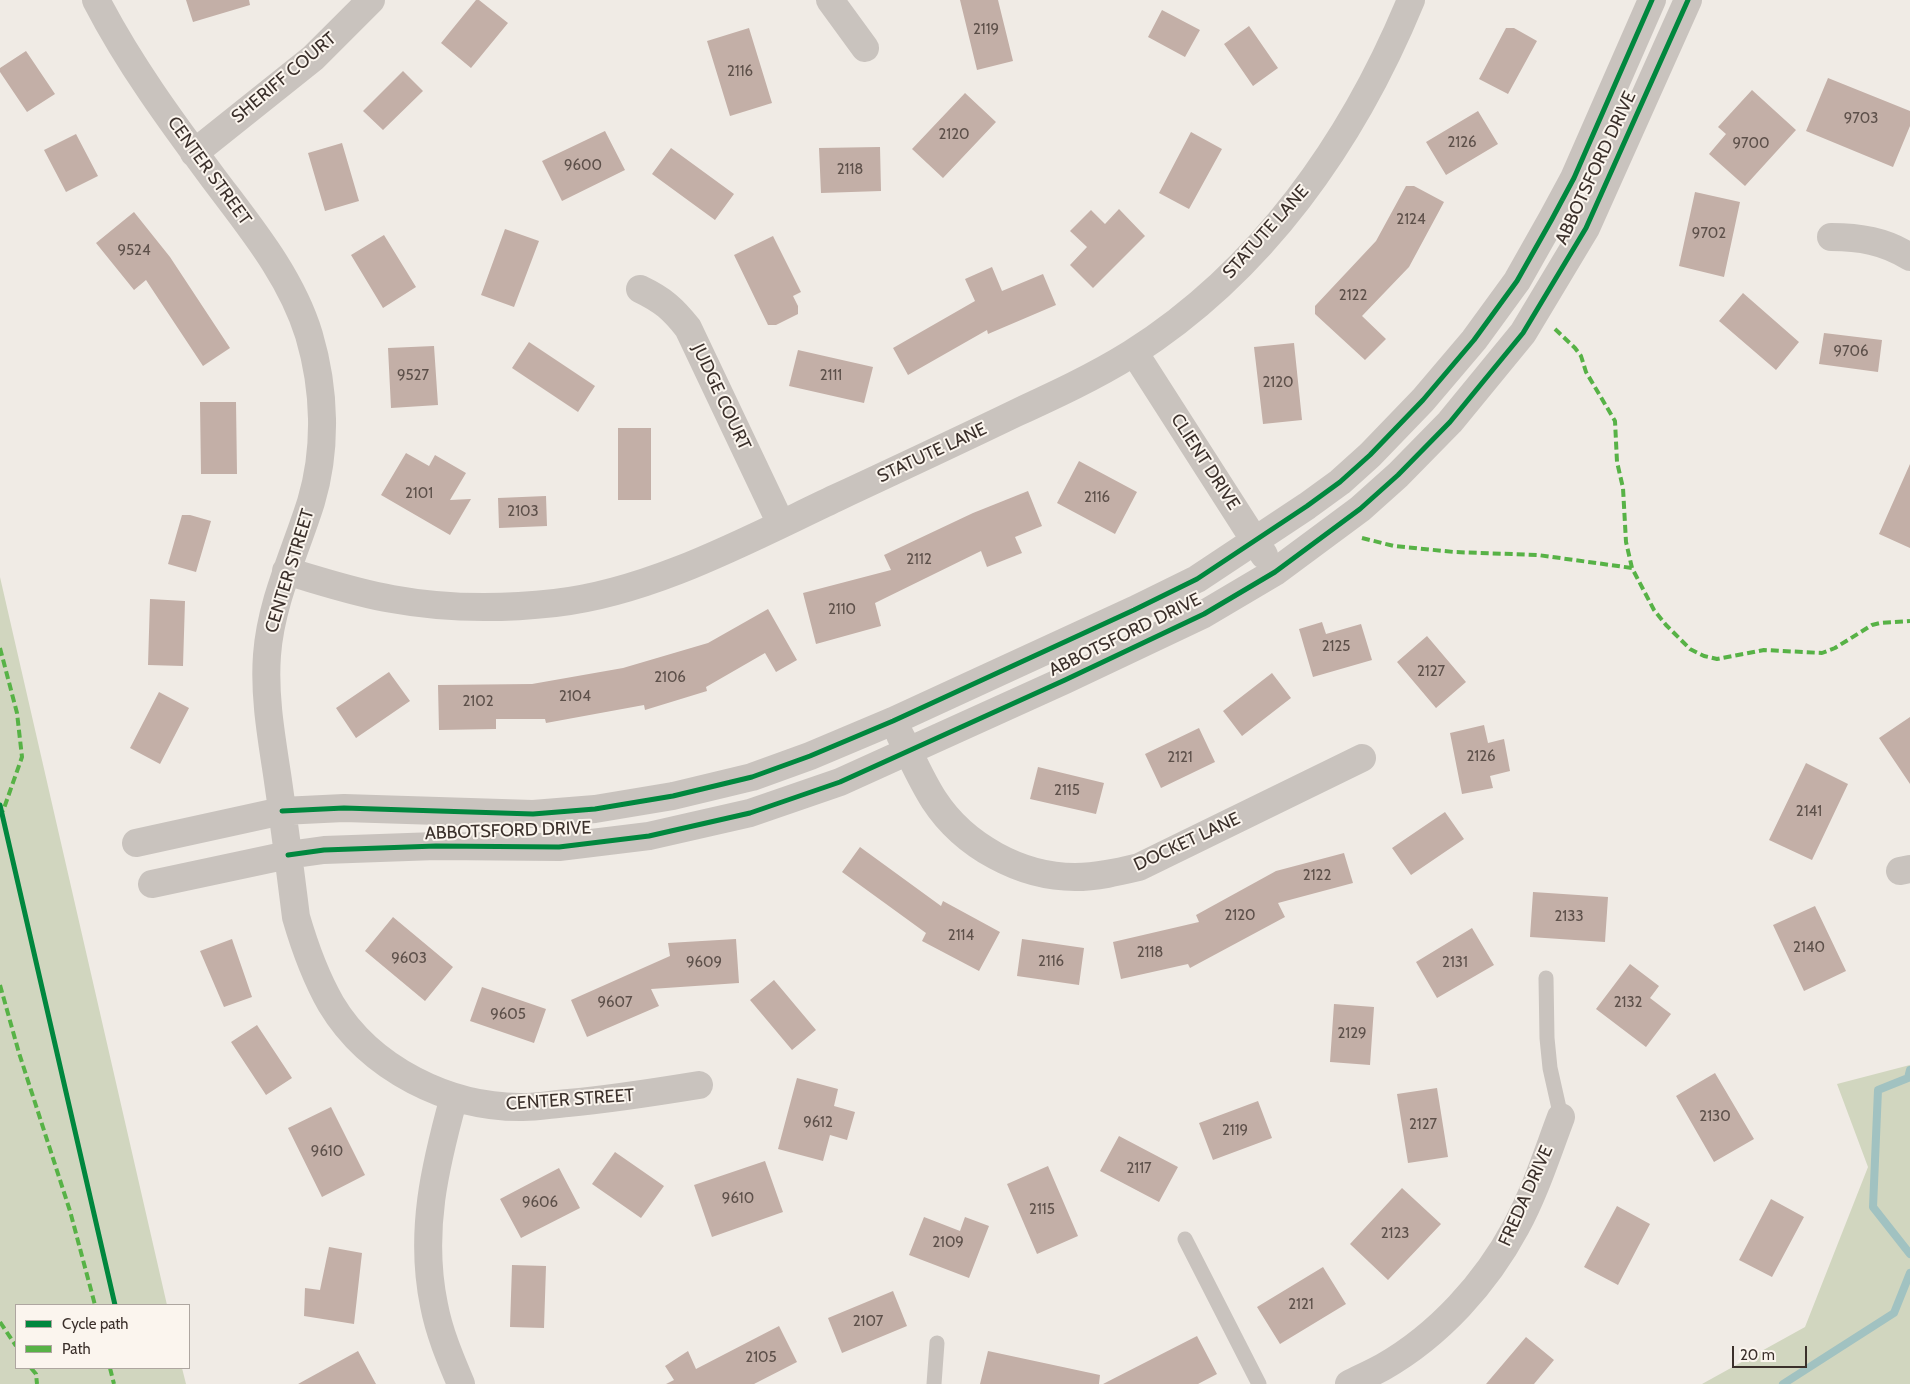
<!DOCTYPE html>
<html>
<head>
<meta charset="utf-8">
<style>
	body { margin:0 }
	#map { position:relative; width:1910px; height:1384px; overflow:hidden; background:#f0ebe5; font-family:Cabin,sans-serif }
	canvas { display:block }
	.legend { position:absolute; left:15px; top:1304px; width:175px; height:65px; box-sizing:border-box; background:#fbf5ee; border:1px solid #aea6a0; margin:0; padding:6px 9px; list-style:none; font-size:15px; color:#3b302b }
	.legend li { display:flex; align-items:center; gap:10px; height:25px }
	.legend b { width:25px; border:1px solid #aea6a0 }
	.scale { position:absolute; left:1732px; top:1346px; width:75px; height:22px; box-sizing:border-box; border:2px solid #3b302b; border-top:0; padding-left:6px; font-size:15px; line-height:18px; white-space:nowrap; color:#3b302b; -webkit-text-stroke:4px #fbf5ee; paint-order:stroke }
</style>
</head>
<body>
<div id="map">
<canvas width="1910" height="1384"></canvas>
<ul class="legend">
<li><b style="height:6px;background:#00873e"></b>Cycle path</li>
<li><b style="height:6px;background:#57b246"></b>Path</li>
</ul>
<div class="scale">20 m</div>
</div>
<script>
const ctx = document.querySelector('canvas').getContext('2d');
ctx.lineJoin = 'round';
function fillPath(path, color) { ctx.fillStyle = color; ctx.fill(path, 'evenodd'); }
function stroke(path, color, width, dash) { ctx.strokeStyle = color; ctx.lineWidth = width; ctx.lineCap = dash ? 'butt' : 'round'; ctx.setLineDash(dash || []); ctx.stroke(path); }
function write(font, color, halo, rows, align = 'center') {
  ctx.font = font + ' Cabin,sans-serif'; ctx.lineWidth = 4; ctx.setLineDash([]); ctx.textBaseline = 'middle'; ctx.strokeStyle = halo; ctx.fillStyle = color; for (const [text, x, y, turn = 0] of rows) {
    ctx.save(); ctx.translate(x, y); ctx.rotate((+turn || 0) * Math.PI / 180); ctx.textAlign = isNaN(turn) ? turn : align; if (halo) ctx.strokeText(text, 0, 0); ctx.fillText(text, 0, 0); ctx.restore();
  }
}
fillPath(new Path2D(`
	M 0,577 L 167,1305 L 16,1305 L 16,1368 L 182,1368 L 186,1384 L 0,1384 Z
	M 1910,1065 L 1910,1384 L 1702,1384 L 1805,1327 L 1868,1167 L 1837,1084 Z`), '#d1d6bf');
stroke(new Path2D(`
	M 1910,1070 L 1908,1078 L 1878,1090 L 1873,1207 L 1910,1254
	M 1783,1384 L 1894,1313 L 1910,1273`), '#a1c2c1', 8);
fillPath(new Path2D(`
	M 186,0 L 249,0 L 250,5 L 193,22 Z
	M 476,0 L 479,0 L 508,23 L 471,68 L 441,43 Z
	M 960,0 L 998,0 L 1013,61 L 977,70 Z
	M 1162,10 L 1200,30 L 1185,57 L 1148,37 Z
	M 1249,26 L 1278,68 L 1253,86 L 1224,44 Z
	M 749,28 L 772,103 L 730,116 L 707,41 Z
	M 1506,28 L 1514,28 L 1537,41 L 1508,94 L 1479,79 Z
	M 26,51 L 55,94 L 27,112 L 0,72 L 0,68 Z
	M 403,71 L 423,91 L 383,130 L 363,111 Z
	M 1828,78 L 1910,111 L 1910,126 L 1893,167 L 1806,131 Z
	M 1752,90 L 1796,130 L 1745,186 L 1709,154 L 1726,134 L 1718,127 Z
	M 965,93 L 996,122 L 943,178 L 912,149 Z
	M 1478,111 L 1498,144 L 1446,175 L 1426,142 Z
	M 605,131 L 625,170 L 562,201 L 542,161 Z
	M 1191,132 L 1222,149 L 1189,209 L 1159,193 Z
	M 76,134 L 98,176 L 66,192 L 44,150 Z
	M 342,143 L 359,201 L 325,211 L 308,153 Z
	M 880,147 L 881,191 L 821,193 L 819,148 Z
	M 671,148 L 734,194 L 715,220 L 652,174 Z
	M 1406,186 L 1414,186 L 1444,202 L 1409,267 L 1362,316 L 1386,339 L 1365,360 L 1315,314 L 1315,306 L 1376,241 Z
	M 1695,192 L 1740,202 L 1724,277 L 1679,266 Z
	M 1119,209 L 1145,236 L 1093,288 L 1070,265 L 1087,247 L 1070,231 L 1091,210 L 1105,224 Z
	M 134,212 L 170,257 L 230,348 L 203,366 L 146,280 L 134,290 L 96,243 Z
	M 505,229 L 539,241 L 514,307 L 481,295 Z
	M 384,235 L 416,287 L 383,308 L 351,255 Z
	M 773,236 L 801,292 L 793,296 L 798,306 L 798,314 L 776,325 L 768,325 L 734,255 Z
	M 992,267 L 1002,291 L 1043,274 L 1056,305 L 988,334 L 987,330 L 908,375 L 893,348 L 975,301 L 965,279 Z
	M 1743,293 L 1799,342 L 1776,370 L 1719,321 Z
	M 1824,333 L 1882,340 L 1878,372 L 1819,364 Z
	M 529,342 L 595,386 L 578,412 L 512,368 Z
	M 1294,343 L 1302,420 L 1263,424 L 1254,347 Z
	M 434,346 L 438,405 L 391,408 L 388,348 Z
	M 798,350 L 873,367 L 864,403 L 789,386 Z
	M 200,402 L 236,402 L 237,474 L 201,474 Z
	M 618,428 L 651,428 L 651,500 L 618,500 Z
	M 406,453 L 429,466 L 435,455 L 466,473 L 450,500 L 471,499 L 450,535 L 381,495 Z
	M 1079,461 L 1137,492 L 1115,534 L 1057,503 Z
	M 1910,464 L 1910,548 L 1879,534 Z
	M 1028,491 L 1042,526 L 1015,537 L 1022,553 L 987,567 L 981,551 L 875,603 L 881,626 L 816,644 L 803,593 L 891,570 L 884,555 L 973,513 Z
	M 546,496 L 547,526 L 499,528 L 498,498 Z
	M 182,515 L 190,515 L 211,521 L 196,572 L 168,564 Z
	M 150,599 L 185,601 L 183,666 L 148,665 Z
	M 768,609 L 797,660 L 776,672 L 765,653 L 706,687 L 707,691 L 645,710 L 644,705 L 546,723 L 545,719 L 496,719 L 496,729 L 439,730 L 438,685 L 532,684 L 623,668 L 708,643 Z
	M 1322,622 L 1326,634 L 1361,624 L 1372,660 L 1313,677 L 1299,629 Z
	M 1427,636 L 1466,682 L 1436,708 L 1397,662 Z
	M 389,672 L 410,701 L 356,738 L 336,708 Z
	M 1272,673 L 1291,698 L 1242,736 L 1223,711 Z
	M 159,692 L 189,708 L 160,764 L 130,748 Z
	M 1910,717 L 1910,784 L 1879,738 Z
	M 1484,725 L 1488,743 L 1504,739 L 1510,771 L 1490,776 L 1493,788 L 1462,794 L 1450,733 Z
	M 1199,728 L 1215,762 L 1161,788 L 1145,754 Z
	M 1806,763 L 1848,784 L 1812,860 L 1769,840 Z
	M 1038,767 L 1104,783 L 1096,814 L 1030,799 Z
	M 1445,812 L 1464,839 L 1411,875 L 1392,848 Z
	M 860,847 L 941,906 L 943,901 L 1000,932 L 979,971 L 922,941 L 926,933 L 842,872 Z
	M 1344,853 L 1353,883 L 1278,903 L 1285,917 L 1190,968 L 1188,964 L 1121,979 L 1113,942 L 1199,922 L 1196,915 L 1276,871 Z
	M 1533,892 L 1608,897 L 1605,942 L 1530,937 Z
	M 1815,906 L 1846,971 L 1804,991 L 1773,925 Z
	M 393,917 L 453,967 L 425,1001 L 365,951 Z
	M 1472,928 L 1494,965 L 1437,998 L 1416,962 Z
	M 232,939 L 252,997 L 224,1007 L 200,951 Z
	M 736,939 L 739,983 L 651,989 L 659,1006 L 587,1037 L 571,1000 L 670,956 L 668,943 Z
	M 1022,939 L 1084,948 L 1079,985 L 1017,976 Z
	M 1630,964 L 1659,986 L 1650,998 L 1671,1014 L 1646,1047 L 1596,1009 Z
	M 774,980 L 816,1030 L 792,1050 L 750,1000 Z
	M 482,987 L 546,1009 L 534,1043 L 470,1021 Z
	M 1334,1004 L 1374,1007 L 1370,1065 L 1330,1062 Z
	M 257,1025 L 292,1078 L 266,1095 L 231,1042 Z
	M 1715,1073 L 1754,1139 L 1714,1162 L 1676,1096 Z
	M 797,1078 L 838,1089 L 834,1106 L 855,1112 L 847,1140 L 830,1135 L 823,1161 L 778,1149 Z
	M 1437,1088 L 1448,1157 L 1408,1163 L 1397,1094 Z
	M 1258,1101 L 1272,1138 L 1213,1160 L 1199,1123 Z
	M 331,1107 L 365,1175 L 322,1197 L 288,1128 Z
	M 1119,1136 L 1178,1167 L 1159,1202 L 1100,1171 Z
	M 615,1152 L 664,1186 L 641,1218 L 592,1184 Z
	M 765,1161 L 783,1212 L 712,1237 L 694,1185 Z
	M 1048,1166 L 1078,1236 L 1037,1254 L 1007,1184 Z
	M 559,1168 L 580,1208 L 521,1238 L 500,1199 Z
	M 1402,1188 L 1441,1224 L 1388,1280 L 1350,1244 Z
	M 1771,1199 L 1804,1217 L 1772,1277 L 1739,1260 Z
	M 1617,1206 L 1650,1224 L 1618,1285 L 1584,1267 Z
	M 924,1217 L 960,1231 L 965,1217 L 989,1226 L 969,1278 L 909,1255 Z
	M 329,1247 L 362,1253 L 354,1324 L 304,1316 L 305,1288 L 320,1290 Z
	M 512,1265 L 546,1266 L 544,1328 L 510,1327 Z
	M 1323,1267 L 1346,1304 L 1280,1344 L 1257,1307 Z
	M 893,1291 L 907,1326 L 842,1353 L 828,1318 Z
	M 779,1326 L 797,1362 L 754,1384 L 666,1384 L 674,1380 L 665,1366 L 688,1351 L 696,1369 Z
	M 1197,1336 L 1217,1374 L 1198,1384 L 1103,1384 Z
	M 1526,1337 L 1554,1360 L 1534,1384 L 1486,1384 Z
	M 358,1351 L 376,1384 L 298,1384 Z
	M 988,1351 L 1100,1375 L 1099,1384 L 980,1384 Z`), '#c3afa7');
stroke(new Path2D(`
	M 1546,978 L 1547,1038 L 1550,1068 L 1561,1117
	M 1185,1239 L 1259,1384
	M 934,1384 L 937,1343`), '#c9c3be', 15);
stroke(new Path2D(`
	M 96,0 C 129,64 171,121 214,179 C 250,227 291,276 309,335 C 325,389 327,449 311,502 C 295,553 271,601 267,655 C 264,695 271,735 277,774 C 284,822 290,869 296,917 C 305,948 315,976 331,1004 C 370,1069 449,1108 523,1107 C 538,1107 553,1104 568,1103 C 613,1099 656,1092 699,1085
	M 830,0 L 865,48
	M 194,153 L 313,58 L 371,0
	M 1831,237 C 1859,237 1885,241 1910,257
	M 640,289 C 663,300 673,309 688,328 L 781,524
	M 1134,352 L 1264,555
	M 286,571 C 321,581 356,593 392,599 C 446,609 501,609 555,603 C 652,592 749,539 836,498 C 896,470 956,442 1016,413 C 1055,395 1094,377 1131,354 C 1262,271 1353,141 1411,0
	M 900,735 C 911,756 921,780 934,800 C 964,846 1021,877 1075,877 C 1097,877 1118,872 1139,867 L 1362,758
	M 136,843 L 282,811 L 344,808 L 533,814 L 595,809 L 673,796 L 752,777 L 810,756 L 893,721 L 1134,610 L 1197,579 L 1307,506 L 1340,482 L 1370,455 L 1423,400 L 1474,340 L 1517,281 L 1552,219 L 1574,178 L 1652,0
	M 1900,871 L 1910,869
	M 152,884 L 288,855 L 324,850 L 436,846 L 559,847 L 649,836 L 750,813 L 840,782 L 1065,680 L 1204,614 L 1275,572 L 1360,509 L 1398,475 L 1450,422 L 1523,333 L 1586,228 L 1688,0
	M 454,1097 C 435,1166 419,1232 434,1305 C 439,1332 450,1358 461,1384
	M 1349,1384 C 1361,1378 1372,1373 1383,1367 C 1439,1335 1486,1283 1516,1227 C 1535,1192 1547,1154 1561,1117`), '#c9c3be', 28);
stroke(new Path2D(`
	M 1555,329 L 1575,348 L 1581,356 L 1586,372 L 1615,421 L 1617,462 L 1623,488 L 1626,542 L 1632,568 L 1654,610 L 1666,625 L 1690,649 L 1704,656 L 1717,659 L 1764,650 L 1822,653 L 1835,648 L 1872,625 L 1880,623 L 1910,621
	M 1362,538 L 1394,546 L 1454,552 L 1538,555 L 1632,568
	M 0,648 L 17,713 L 22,757 L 3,811
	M 0,985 L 19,1053 L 70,1211 L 95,1305
	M 0,1322 L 16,1346
	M 31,1368 L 36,1374 L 37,1384
	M 110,1368 L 114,1384`), '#57b246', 4, [8, 4]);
stroke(new Path2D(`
	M 0,805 L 115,1305
	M 282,811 L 344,808 L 533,814 L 595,809 L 673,796 L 752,777 L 810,756 L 893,721 L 1134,610 L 1197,579 L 1307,506 L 1340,482 L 1370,455 L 1423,400 L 1474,340 L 1517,281 L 1552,219 L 1574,178 L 1652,0
	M 288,855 L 324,850 L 436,846 L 559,847 L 649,836 L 750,813 L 840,782 L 1065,680 L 1204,614 L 1275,572 L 1360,509 L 1398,475 L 1450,422 L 1523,333 L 1586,228 L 1688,0`), '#00873e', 5);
write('15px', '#5d504a', null, [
	["2119",986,30],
	["2116",740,72],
	["9703",1861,119],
	["2120",954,135],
	["2126",1462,143],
	["9700",1751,144],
	["9600",583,166],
	["2118",850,170],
	["2124",1411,220],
	["9702",1709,234],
	["9524",134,251],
	["2122",1353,296],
	["9706",1851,352],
	["9527",413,376],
	["2111",831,376],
	["2120",1278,383],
	["2101",419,494],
	["2116",1097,498],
	["2103",523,512],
	["2112",919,560],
	["2110",842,610],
	["2125",1336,647],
	["2127",1431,672],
	["2106",670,678],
	["2104",575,697],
	["2102",478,702],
	["2126",1481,757],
	["2121",1180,758],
	["2115",1067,791],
	["2141",1809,812],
	["2122",1317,876],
	["2120",1240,916],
	["2133",1569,917],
	["2114",961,936],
	["2140",1809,948],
	["2118",1150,953],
	["9603",409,959],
	["2116",1051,962],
	["9609",704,963],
	["2131",1455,963],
	["9607",615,1003],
	["2132",1628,1003],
	["9605",508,1015],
	["2129",1352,1034],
	["2130",1715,1117],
	["9612",818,1123],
	["2127",1423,1125],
	["2119",1235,1131],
	["9610",327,1152],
	["2117",1139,1169],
	["9610",738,1199],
	["9606",540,1203],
	["2115",1042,1210],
	["2123",1395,1234],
	["2109",948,1243],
	["2121",1301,1305],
	["2107",868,1322],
	["2105",761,1358]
]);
write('18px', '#3b302b', '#fbf5ee', [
	["SHERIFF COURT",284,78,-40],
	["ABBOTSFORD DRIVE",1596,168,-65],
	["CENTER STREET",209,171,54],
	["STATUTE LANE",1266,232,-48],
	["JUDGE COURT",721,397,65],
	["STATUTE LANE",932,453,-25],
	["CLIENT DRIVE",1205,462,57],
	["CENTER STREET",290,571,-73],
	["ABBOTSFORD DRIVE",1125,635,-26],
	["ABBOTSFORD DRIVE",508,831,-2],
	["DOCKET LANE",1187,842,-25],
	["CENTER STREET",570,1100,-4],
	["FREDA DRIVE",1526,1196,-66]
]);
</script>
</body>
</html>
